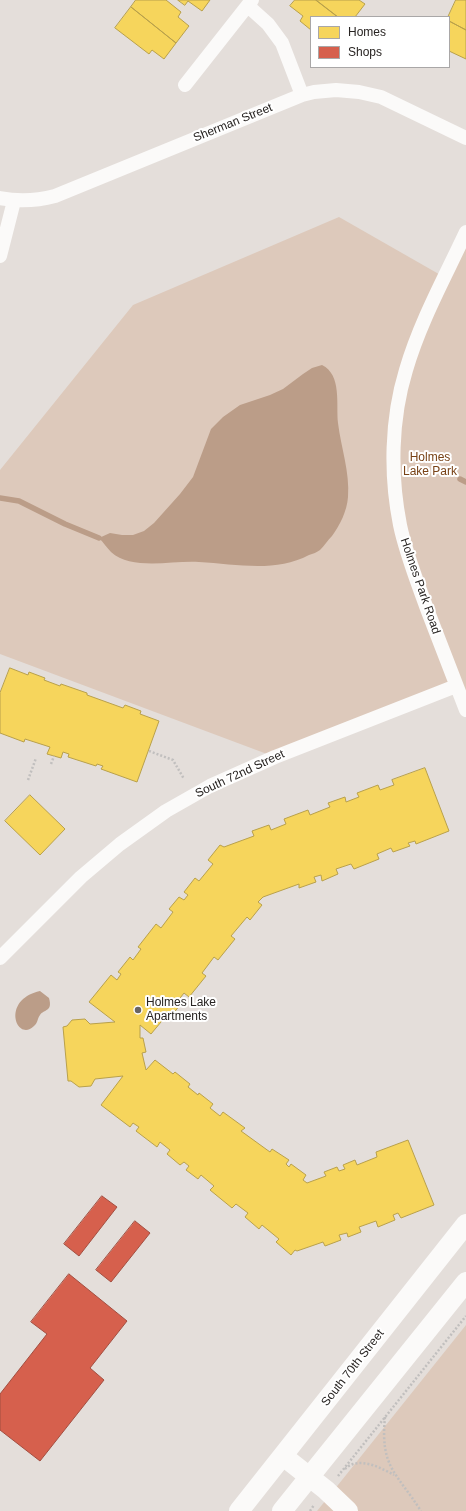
<!DOCTYPE html>
<html>
<head>
<meta charset="utf-8">
<style>
	body { margin:0 }
	#map { position:relative; width:466px; height:1511px; overflow:hidden; background:#e4deda; font-family:Arial,sans-serif }
	canvas { display:block }
	.legend { position:absolute; left:310px; top:16px; width:140px; height:52px; box-sizing:border-box; background:#fff; border:1px solid #a9a7a7; margin:0; padding:5px 7px; list-style:none; font-size:12px; color:#282422 }
	.legend li { display:flex; align-items:center; gap:8px; height:20px }
	.legend b { width:20px; border:1px solid #a9a7a7 }
</style>
</head>
<body>
<div id="map">
<canvas width="466" height="1511"></canvas>
<ul class="legend">
<li><b style="height:11px;background:#f6d55c"></b>Homes</li>
<li><b style="height:11px;background:#d6604d"></b>Shops</li>
</ul>
</div>
<script>
const ctx = document.querySelector('canvas').getContext('2d');
ctx.lineJoin = 'round';
function fillPath(path, color) { ctx.fillStyle = color; ctx.fill(path, 'evenodd'); }
function stroke(path, color, width, dash) { ctx.strokeStyle = color; ctx.lineWidth = width; ctx.lineCap = dash ? 'butt' : 'round'; ctx.setLineDash(dash || []); ctx.stroke(path); }
function write(font, color, halo, rows, align = 'center') {
  ctx.font = font + ' Arial,sans-serif'; ctx.lineWidth = 4; ctx.setLineDash([]); ctx.textBaseline = 'middle'; ctx.strokeStyle = halo; ctx.fillStyle = color; for (const [text, x, y, turn = 0] of rows) {
    ctx.save(); ctx.translate(x, y); ctx.rotate((+turn || 0) * Math.PI / 180); ctx.textAlign = isNaN(turn) ? turn : align; if (halo) ctx.strokeText(text, 0, 0); ctx.fillText(text, 0, 0); ctx.restore();
  }
}
fillPath(new Path2D(`
	M 339,217 L 444,277 L 466,232 L 466,710 L 456,686 L 275,757 L 0,654 L 0,470 L 133,305 Z
	M 466,1325 L 466,1511 L 317,1511 L 330,1495 Z`), '#ddc9bb');
fillPath(new Path2D(`
	M 322,365 C 342,375 336,404 338,423 C 341,448 350,472 348,497 C 347,511 340,525 332,536 C 328,540 324,546 320,550 C 317,552 313,554 309,555 C 275,573 236,564 199,562 C 173,560 132,571 111,552 C 107,548 104,543 99,538 L 110,533 L 122,535 L 133,535 L 144,531 L 154,523 L 180,494 L 193,477 L 211,429 L 223,417 L 240,405 L 270,395 L 283,389 L 303,374 L 312,368 Z
	M 40,991 L 49,998 C 53,1012 44,1009 40,1015 C 37,1019 38,1023 34,1026 C 17,1043 0,1000 40,991 Z`), '#bb9d88');
const homes = new Path2D(`
	M 136,0 L 166,0 L 181,12 L 178,17 L 189,26 L 176,43 L 131,7 Z
	M 178,0 L 210,0 L 202,11 L 188,1 L 185,5 Z
	M 295,0 L 316,0 L 338,17 L 311,17 L 311,30 L 300,21 L 303,16 L 290,6 Z
	M 316,0 L 359,0 L 365,4 L 355,17 L 338,17 Z
	M 456,0 L 466,0 L 466,30 L 449,21 L 448,17 Z
	M 131,7 L 176,43 L 164,59 L 152,50 L 149,54 L 115,28 Z
	M 449,21 L 466,30 L 466,59 L 449,51 Z
	M 10,668 L 28,675 L 29,672 L 45,678 L 44,680 L 60,686 L 61,684 L 87,693 L 87,695 L 123,708 L 125,705 L 141,711 L 140,714 L 159,721 L 137,782 L 101,769 L 103,766 L 97,764 L 96,766 L 68,757 L 69,754 L 63,752 L 61,758 L 47,754 L 50,747 L 25,739 L 24,742 L 0,733 L 0,693 Z
	M 425,768 L 449,831 L 416,844 L 415,841 L 408,843 L 410,846 L 393,852 L 391,848 L 377,854 L 379,859 L 354,869 L 351,864 L 336,869 L 338,874 L 322,881 L 321,875 L 314,877 L 316,882 L 299,888 L 299,884 L 263,897 L 258,902 L 262,905 L 250,920 L 247,917 L 231,936 L 235,939 L 218,960 L 214,957 L 202,973 L 206,976 L 189,997 L 184,993 L 177,1002 L 180,1005 L 169,1019 L 166,1016 L 151,1034 L 140,1025 L 140,1038 L 143,1038 L 146,1052 L 142,1053 L 146,1070 L 155,1060 L 173,1074 L 175,1072 L 190,1084 L 188,1087 L 198,1095 L 199,1093 L 213,1104 L 210,1108 L 220,1116 L 223,1112 L 245,1128 L 241,1131 L 270,1152 L 272,1149 L 289,1160 L 286,1164 L 289,1167 L 291,1164 L 306,1175 L 303,1180 L 307,1183 L 326,1176 L 324,1172 L 337,1167 L 339,1171 L 345,1169 L 343,1165 L 355,1160 L 357,1165 L 377,1157 L 376,1152 L 408,1140 L 434,1205 L 401,1218 L 398,1213 L 393,1215 L 395,1220 L 378,1227 L 376,1221 L 359,1227 L 361,1232 L 348,1237 L 347,1233 L 339,1235 L 341,1240 L 325,1246 L 323,1242 L 297,1251 L 295,1250 L 291,1255 L 276,1242 L 279,1239 L 262,1225 L 259,1229 L 245,1217 L 248,1213 L 236,1204 L 232,1208 L 210,1190 L 214,1186 L 201,1175 L 198,1179 L 186,1170 L 189,1166 L 184,1162 L 180,1165 L 167,1154 L 170,1150 L 160,1142 L 157,1147 L 136,1131 L 139,1127 L 133,1123 L 130,1127 L 101,1105 L 123,1076 L 95,1079 L 91,1086 L 79,1087 L 71,1081 L 68,1081 L 63,1027 L 67,1026 L 72,1020 L 85,1019 L 90,1024 L 115,1022 L 89,1002 L 111,975 L 117,980 L 121,974 L 118,972 L 130,957 L 133,960 L 141,949 L 138,947 L 156,924 L 161,928 L 173,912 L 169,909 L 179,897 L 184,900 L 188,895 L 184,892 L 195,878 L 199,881 L 213,864 L 208,860 L 220,845 L 224,847 L 254,836 L 252,831 L 269,825 L 271,830 L 286,824 L 284,819 L 308,810 L 310,815 L 330,807 L 328,803 L 345,797 L 346,802 L 359,797 L 357,793 L 378,785 L 380,790 L 394,785 L 392,780 Z
	M 30,795 L 65,829 L 40,855 L 5,821 Z`);
fillPath(homes, '#f6d55c');
stroke(homes, '#b8a04b', 1);
const shops = new Path2D(`
	M 102,1196 L 117,1207 L 79,1256 L 64,1244 Z
	M 135,1221 L 150,1233 L 111,1282 L 96,1270 Z
	M 69,1274 L 127,1321 L 90,1368 L 104,1380 L 40,1461 L 0,1430 L 0,1394 L 47,1334 L 31,1322 Z`);
fillPath(shops, '#d6604d');
stroke(shops, '#a24e40', 1);
stroke(new Path2D(`
	M 460,479 L 466,482
	M 0,498 L 19,501 L 65,524 L 99,538`), '#bb9d88', 5.5);
stroke(new Path2D(`
	M 149,751 L 173,760 L 184,779
	M 51,764 L 54,756
	M 28,780 L 36,758
	M 385,1417 C 380,1467 396,1472 421,1511
	M 345,1469 C 347,1467 350,1465 353,1464 C 367,1460 383,1469 394,1475
	M 338,1476 L 466,1316
	M 310,1511 L 314,1505`), '#c1bfbe', 2.5, [2, 2]);
stroke(new Path2D(`
	M 248,6 L 268,24 L 282,43 L 302,95
	M 185,85 L 252,0
	M 0,198 C 20,202 36,201 55,196 L 302,95 L 314,92 L 336,90 L 359,92 L 381,97 L 466,138
	M 466,232 C 445,277 420,322 406,370 C 391,419 390,475 400,525 C 406,554 417,581 427,609 C 440,643 453,677 466,710
	M 0,256 L 14,201
	M 0,958 L 81,877 L 120,844 L 166,811 L 210,786 L 275,757 L 456,686`), '#fbfaf9', 14);
stroke(new Path2D(`
	M 283,1456 L 326,1490 L 348,1511
	M 239,1511 L 466,1224
	M 282,1511 L 466,1282`), '#fbfaf9', 20);
for (const [x, y, r, color] of [
	[138,1010,4,"#6a6562"]
]) { const dot = new Path2D(); dot.arc(x, y, r, 0, 2 * Math.PI); ctx.fillStyle = color; ctx.fill(dot); stroke(dot, '#fff', 1.5); }
write('12px', '#282422', '#fff', [
	["Sherman Street",233,123,-22],
	["Holmes Park Road",420,586,71],
	["South 72nd Street",240,774,-25],
	["South 70th Street",353,1368,-52]
]);
write('12px', '#784216', '#fff', [
	["Holmes",430,458],
	["Lake Park",430,472]
]);
write('12px', '#282422', '#fff', [
	["Holmes Lake",146,1003],
	["Apartments",146,1017]
], 'left');
</script>
</body>
</html>
